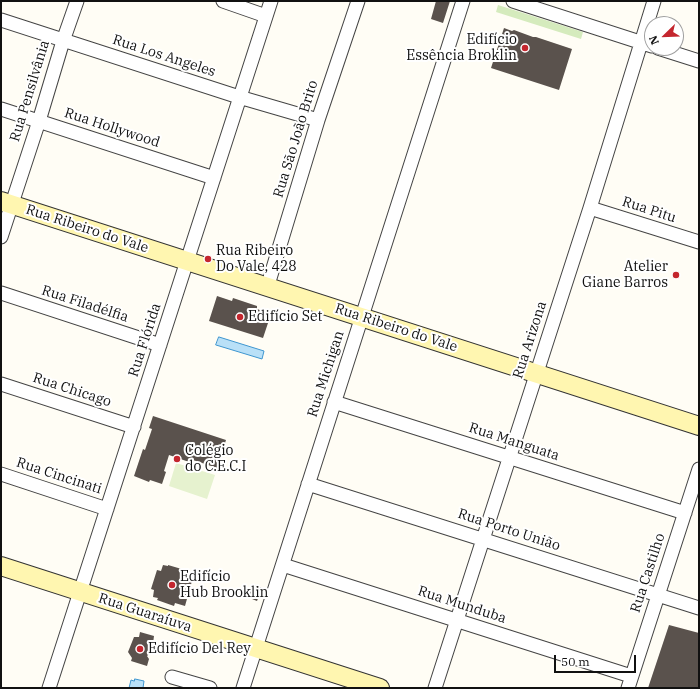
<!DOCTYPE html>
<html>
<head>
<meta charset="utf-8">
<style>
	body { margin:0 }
	#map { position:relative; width:700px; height:689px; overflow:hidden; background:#fffdf5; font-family:"IBM Plex Serif",serif }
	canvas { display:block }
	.frame { position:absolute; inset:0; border:2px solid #111; pointer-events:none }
	.north { position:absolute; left:644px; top:16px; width:40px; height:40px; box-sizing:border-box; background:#fff; border:1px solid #a0a0a0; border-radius:50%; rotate:247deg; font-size:11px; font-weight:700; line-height:16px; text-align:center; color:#111 }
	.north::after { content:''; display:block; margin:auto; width:14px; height:18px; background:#c4262e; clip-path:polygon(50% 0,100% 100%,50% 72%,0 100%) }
	.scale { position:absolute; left:554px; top:655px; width:82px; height:18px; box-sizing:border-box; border:2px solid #111; border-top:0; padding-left:5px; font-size:12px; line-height:14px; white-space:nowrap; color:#111; -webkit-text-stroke:3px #fff; paint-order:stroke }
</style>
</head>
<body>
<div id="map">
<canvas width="700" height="689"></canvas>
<div class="frame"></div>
<div class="north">N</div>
<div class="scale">50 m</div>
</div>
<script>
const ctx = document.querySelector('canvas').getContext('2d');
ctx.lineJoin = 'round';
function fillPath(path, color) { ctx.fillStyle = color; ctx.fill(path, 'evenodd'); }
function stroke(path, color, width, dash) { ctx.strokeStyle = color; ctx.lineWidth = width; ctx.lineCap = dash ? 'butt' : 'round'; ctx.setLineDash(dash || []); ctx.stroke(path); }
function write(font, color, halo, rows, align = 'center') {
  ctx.font = font + ' "IBM Plex Serif",serif'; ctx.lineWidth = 4; ctx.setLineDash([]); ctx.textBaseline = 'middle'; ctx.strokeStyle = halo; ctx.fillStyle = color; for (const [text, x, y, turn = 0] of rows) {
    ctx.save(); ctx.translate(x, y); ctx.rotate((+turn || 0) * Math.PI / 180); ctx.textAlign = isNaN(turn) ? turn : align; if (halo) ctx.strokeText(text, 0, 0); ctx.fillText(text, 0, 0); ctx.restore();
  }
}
fillPath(new Path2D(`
	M 498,5 L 583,32 L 581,39 L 496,12 Z`), '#d5ebbd');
fillPath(new Path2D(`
	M 176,463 L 215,475 L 207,499 L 169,486 Z`), '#e6f2cf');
const water = new Path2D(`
	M 219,337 L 264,351 L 262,359 L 216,345 Z
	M 135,679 L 144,681 L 143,688 L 129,688 L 131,680 L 134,681 Z`);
fillPath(water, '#b9e0f7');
stroke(water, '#3f96cf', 1);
fillPath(new Path2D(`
	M 436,1 L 450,1 L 443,23 L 431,19 Z
	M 504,28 L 512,31 L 514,30 L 533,37 L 536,37 L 572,49 L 559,90 L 491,68 Z
	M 217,296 L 232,301 L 233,298 L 257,306 L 257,309 L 271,314 L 263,338 L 209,321 Z
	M 153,416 L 226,440 L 217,468 L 193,460 L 192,463 L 169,455 L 164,471 L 166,472 L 162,484 L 150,480 L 149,482 L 134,476 L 143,449 L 145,450 L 152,429 L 149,428 Z
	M 163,565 L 168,566 L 168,565 L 185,570 L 184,572 L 190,573 L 188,580 L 192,581 L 185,606 L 175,603 L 174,606 L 157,600 L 158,598 L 153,597 L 154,590 L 151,589 L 157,570 L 161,571 Z
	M 252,584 L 262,588 L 257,601 L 247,597 Z
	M 669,625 L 699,633 L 699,688 L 648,688 Z
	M 140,632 L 154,636 L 152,651 L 147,656 L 149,659 L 147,666 L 131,661 L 132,658 L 128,652 L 134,637 L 139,637 Z`), '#5a524d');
const street = new Path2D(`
	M 223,1 L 266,16
	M 513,1 L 652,46
	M 1,20 L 239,97 L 318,120
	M 658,48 L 699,61
	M 1,109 L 214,178
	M 590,208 L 699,242
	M 1,237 L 39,121 L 63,41 L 77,1
	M 267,288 L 318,120 L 358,1
	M 1,293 L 160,345
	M 1,384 L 134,427
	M 334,402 L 685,513
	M 1,474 L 107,509
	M 308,484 L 699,608
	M 283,565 L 631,676
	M 172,677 L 210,688
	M 49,688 L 271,1
	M 243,688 L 463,1
	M 435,688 L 590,208 L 654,1
	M 628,688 L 699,469`);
const secondary = new Path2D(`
	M 1,201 L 699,426
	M 1,566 L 380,688`);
stroke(street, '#444', 15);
stroke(secondary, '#333', 20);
stroke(street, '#fff', 13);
stroke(secondary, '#fff6b0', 18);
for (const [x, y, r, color] of [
	[525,48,4,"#c4262e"],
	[208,259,4,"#c4262e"],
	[676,275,4,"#c4262e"],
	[240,317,4,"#c4262e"],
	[177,459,4,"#c4262e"],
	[172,585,4,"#c4262e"],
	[140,649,4,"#c4262e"]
]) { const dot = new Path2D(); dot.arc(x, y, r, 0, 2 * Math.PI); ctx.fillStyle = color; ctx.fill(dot); stroke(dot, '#fff', 1.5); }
write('14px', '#111', '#fff', [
	["Edifício",517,40,"right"],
	["Essência Broklin",517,56,"right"],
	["Rua Ribeiro",216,251],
	["Do Vale, 428",216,267],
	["Atelier",668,267,"right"],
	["Giane Barros",668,283,"right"],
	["Edifício Set",248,317],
	["Colégio",185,451],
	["do C.E.C.I",185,467],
	["Edifício",180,577],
	["Hub Brooklin",180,593],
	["Edifício Del Rey",148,649]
], 'left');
write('14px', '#111', '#fff', [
	["Rua Los Angeles",164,56,18],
	["Rua Pensilvânia",30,91,-73],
	["Rua Hollywood",112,128,18],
	["Rua São João Brito",296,139,-73],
	["Rua Pitu",649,210,18],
	["Rua Ribeiro do Vale",87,229,18],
	["Rua Filadélfia",85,304,18],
	["Rua Ribeiro do Vale",396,328,18],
	["Rua Flórida",145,340,-72],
	["Rua Arizona",530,340,-72],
	["Rua Michigan",326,374,-72],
	["Rua Chicago",72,390,18],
	["Rua Manguata",514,442,18],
	["Rua Cincinati",59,476,18],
	["Rua Porto União",509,530,18],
	["Rua Castilho",648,573,-72],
	["Rua Munduba",462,605,18],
	["Rua Guaraíuva",145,613,18]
]);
</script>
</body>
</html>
